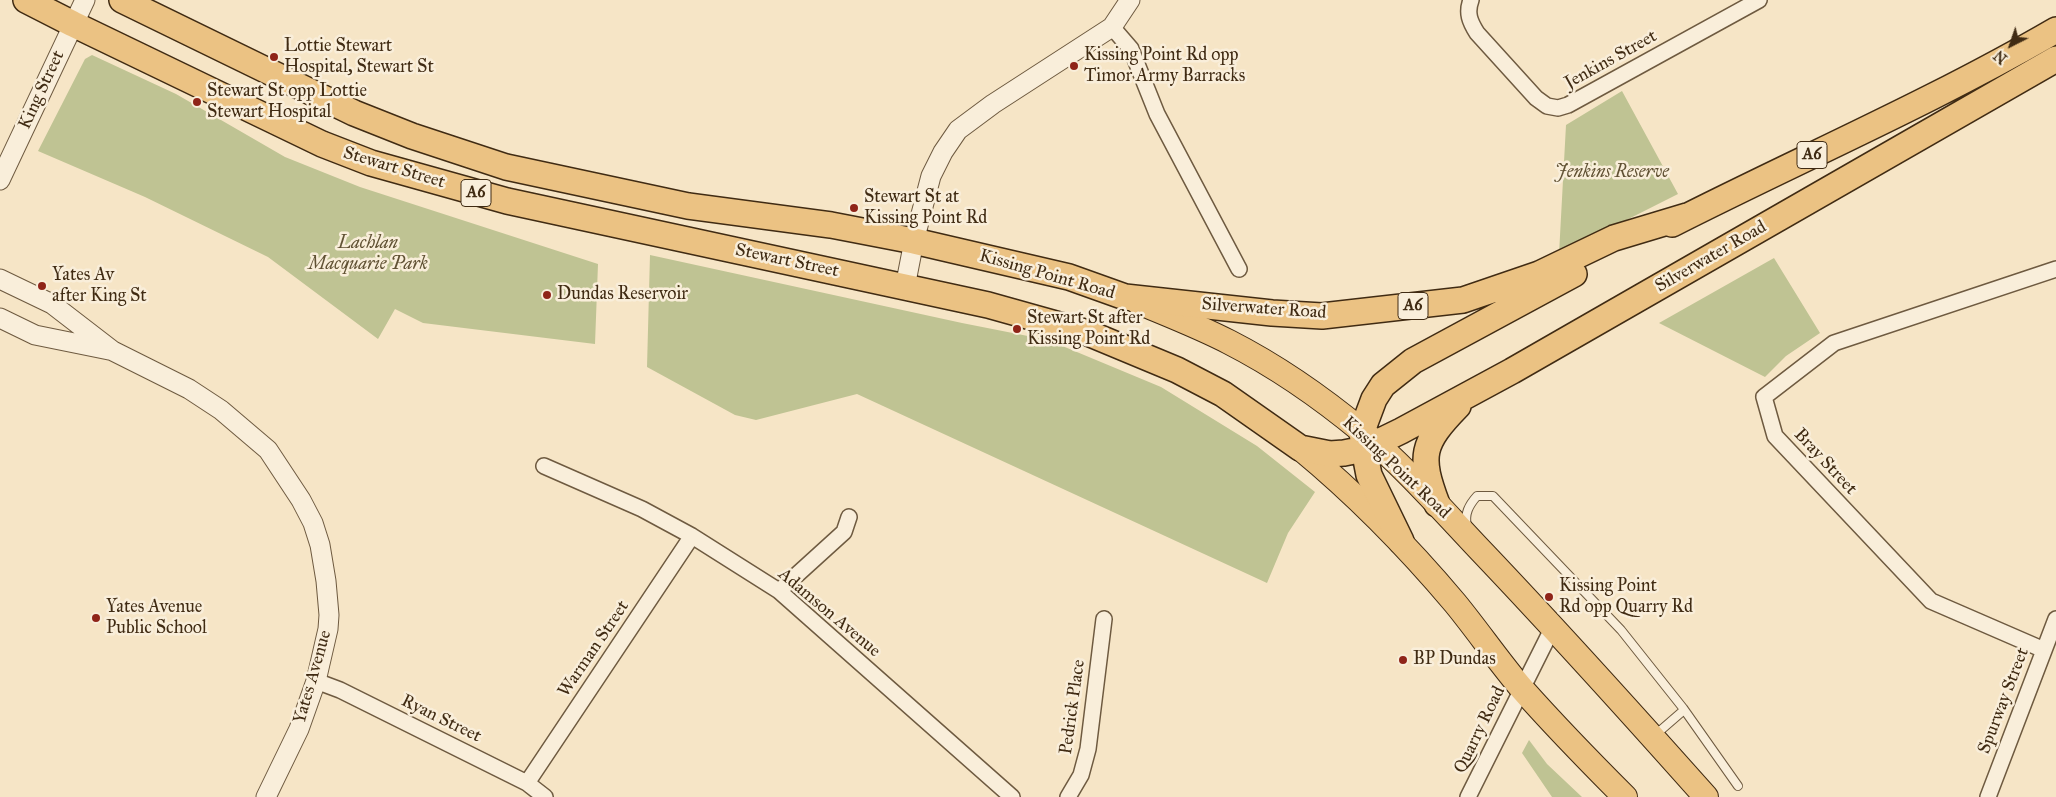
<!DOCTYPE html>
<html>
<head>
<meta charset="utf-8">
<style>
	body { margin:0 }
	#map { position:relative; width:2056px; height:797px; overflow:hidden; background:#f6e5c6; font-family:"IM FELL Great Primer",serif }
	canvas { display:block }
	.north { position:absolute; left:1986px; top:20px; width:50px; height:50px; -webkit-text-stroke:4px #f9eeda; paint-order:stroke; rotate:221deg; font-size:14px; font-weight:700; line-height:20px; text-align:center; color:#402b13 }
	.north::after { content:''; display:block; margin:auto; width:18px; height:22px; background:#402b13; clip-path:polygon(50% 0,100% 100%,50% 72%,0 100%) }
</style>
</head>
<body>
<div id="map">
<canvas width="2056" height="797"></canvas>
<div class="north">N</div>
</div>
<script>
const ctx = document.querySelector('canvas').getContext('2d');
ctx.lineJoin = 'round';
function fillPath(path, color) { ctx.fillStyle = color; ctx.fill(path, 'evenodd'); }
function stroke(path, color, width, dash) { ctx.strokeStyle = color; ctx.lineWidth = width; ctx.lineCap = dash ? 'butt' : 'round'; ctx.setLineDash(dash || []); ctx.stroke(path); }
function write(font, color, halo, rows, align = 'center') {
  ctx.font = font + ' "IM FELL Great Primer",serif'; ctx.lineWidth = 5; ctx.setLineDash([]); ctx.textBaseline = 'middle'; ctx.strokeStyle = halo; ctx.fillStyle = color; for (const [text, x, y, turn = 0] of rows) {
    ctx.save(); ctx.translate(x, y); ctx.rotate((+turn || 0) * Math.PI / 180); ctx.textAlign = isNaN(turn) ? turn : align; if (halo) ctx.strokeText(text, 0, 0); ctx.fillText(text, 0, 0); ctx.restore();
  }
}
fillPath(new Path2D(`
	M 92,55 L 176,94 L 285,157 L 360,187 L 598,264 L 595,344 L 423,323 L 395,309 L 378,339 L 268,257 L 145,197 L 38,151 L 85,59 Z
	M 1622,91 L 1678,194 L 1559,254 L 1566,125 Z
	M 650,255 L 962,323 L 1048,340 L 1161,387 L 1257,446 L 1315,492 L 1288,533 L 1267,583 L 857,394 L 756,420 L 735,415 L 647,367 Z
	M 1774,258 L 1820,333 L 1786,356 L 1765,377 L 1659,323 Z
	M 1529,740 L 1547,764 L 1582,797 L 1552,797 L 1522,753 Z`), '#bfc393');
const service = new Path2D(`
	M 1467,526 C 1464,514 1469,505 1477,496 L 1493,496 L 1621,630 L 1683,708 L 1738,786
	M 1654,736 L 1684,710`);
const minor = new Path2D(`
	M 1471,0 C 1466,13 1470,22 1477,33 L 1536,98 L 1547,106 L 1558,108 L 1568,105 L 1759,0
	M 1112,27 L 1131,49 L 1157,114 L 1239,269
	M 544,466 L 642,509 L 692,536 L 779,591 L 1012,797
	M 779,591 L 844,532 L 849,517
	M 2044,650 L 1931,601 L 1775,436 L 1764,397 L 1834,343 L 2056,269
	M 316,681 L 340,690 L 527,783 L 545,797
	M 527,783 L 692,536
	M 1068,797 L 1081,775 L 1088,749 L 1104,619
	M 1468,797 L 1553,627
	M 1988,797 L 2056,619`);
const tertiary = new Path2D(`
	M 0,180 L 85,0
	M 0,279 L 52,304 L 113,351 L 189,389 L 221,410 L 268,450 L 301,500 L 313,523 L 320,545 L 326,581 L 329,615 L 328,629 L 316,681 L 299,729 L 266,797
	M 905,287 L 914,241 L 931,176 L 943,152 L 958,130 L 993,104 L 1112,27 L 1130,0
	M 0,318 L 35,335 L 109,350`);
const primary = new Path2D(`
	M 1138,302 C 1169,315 1200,327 1229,342 C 1276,366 1322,398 1363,432 C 1406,468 1445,513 1484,554 C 1560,634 1633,715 1706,797
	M 1300,448 C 1357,495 1407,546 1455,603 C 1478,631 1499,662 1523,690 C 1556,727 1590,762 1625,797`);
const trunk = new Path2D(`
	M 26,0 L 73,24 L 322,144 L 371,163 L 507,201 L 988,305 L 1088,333 L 1177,370 L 1223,394 L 1300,448 L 1330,454 L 1344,453 L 1364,449 L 1401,431 L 1512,371 L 2056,59
	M 122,0 L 354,113 L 412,136 L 506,167 L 688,206 L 831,225 L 914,241 L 1069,277 L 1125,297 L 1272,313 L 1322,316 L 1463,300 L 1539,274 L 1614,238 L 1687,216
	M 1672,224 C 1800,159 1932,102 2056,30
	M 1437,504 C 1419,456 1421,444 1458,406
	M 1401,541 L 1369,475 L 1364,449 L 1362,431 L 1374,399 L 1383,385 L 1413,361 L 1574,274`);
stroke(service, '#6e5a40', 10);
stroke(minor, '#6e5a40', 18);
stroke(tertiary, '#6e5a40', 21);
stroke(primary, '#402b13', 26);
stroke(trunk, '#402b13', 28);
stroke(service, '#f9eeda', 8);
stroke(minor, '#f9eeda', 15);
stroke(tertiary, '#f9eeda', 19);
stroke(primary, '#ebc283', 24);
stroke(trunk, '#ebc283', 25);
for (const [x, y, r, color] of [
	[274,57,5,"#8f2418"],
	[1074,66,5,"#8f2418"],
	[197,102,5,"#8f2418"],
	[854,208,5,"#8f2418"],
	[42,286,5,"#8f2418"],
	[547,295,5,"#8f2418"],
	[1017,329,5,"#8f2418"],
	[1549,597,5,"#8f2418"],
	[96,618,5,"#8f2418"],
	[1403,660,5,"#8f2418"]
]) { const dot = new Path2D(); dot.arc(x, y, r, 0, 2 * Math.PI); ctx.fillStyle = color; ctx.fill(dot); stroke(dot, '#f9eeda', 2); }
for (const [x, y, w] of [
	[1812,155,30],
	[476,193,30],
	[1413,306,30]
]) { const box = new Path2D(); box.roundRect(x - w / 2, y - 13.5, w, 27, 4); ctx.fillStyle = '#f9eeda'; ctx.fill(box); stroke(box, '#402b13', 1); }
write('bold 16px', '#402b13', null, [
	["A6",1812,155],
	["A6",476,193],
	["A6",1413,306]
]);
write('18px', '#402b13', '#f9eeda', [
	["Lottie Stewart",284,47],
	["Hospital, Stewart St",284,68],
	["Kissing Point Rd opp",1084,56],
	["Timor Army Barracks",1084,77],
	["Stewart St opp Lottie",207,92],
	["Stewart Hospital",207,113],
	["Stewart St at",864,198],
	["Kissing Point Rd",864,219],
	["Yates Av",52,276],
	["after King St",52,297],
	["Dundas Reservoir",557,295],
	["Stewart St after",1027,319],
	["Kissing Point Rd",1027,340],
	["Kissing Point",1559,587],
	["Rd opp Quarry Rd",1559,608],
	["Yates Avenue",106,608],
	["Public School",106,629],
	["BP Dundas",1413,660]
], 'left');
write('18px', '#402b13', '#f9eeda', [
	["Jenkins Street",1611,60,-29],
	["King Street",42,90,-65],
	["Stewart Street",394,168,17],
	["Silverwater Road",1711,257,-30],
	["Stewart Street",787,261,12],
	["Kissing Point Road",1047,275,16],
	["Silverwater Road",1264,309,4],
	["Bray Street",1825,462,47],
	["Kissing Point Road",1396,468,43],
	["Adamson Avenue",829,613,40],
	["Warman Street",594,649,-56],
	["Yates Avenue",313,677,-74],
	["Spurway Street",2004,701,-69],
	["Pedrick Place",1073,707,-82],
	["Ryan Street",441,719,26],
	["Quarry Road",1480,730,-64]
]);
write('italic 18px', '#605133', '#f9eeda', [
	["Jenkins Reserve",1612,173],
	["Lachlan",368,244],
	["Macquarie Park",368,265]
]);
</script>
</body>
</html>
